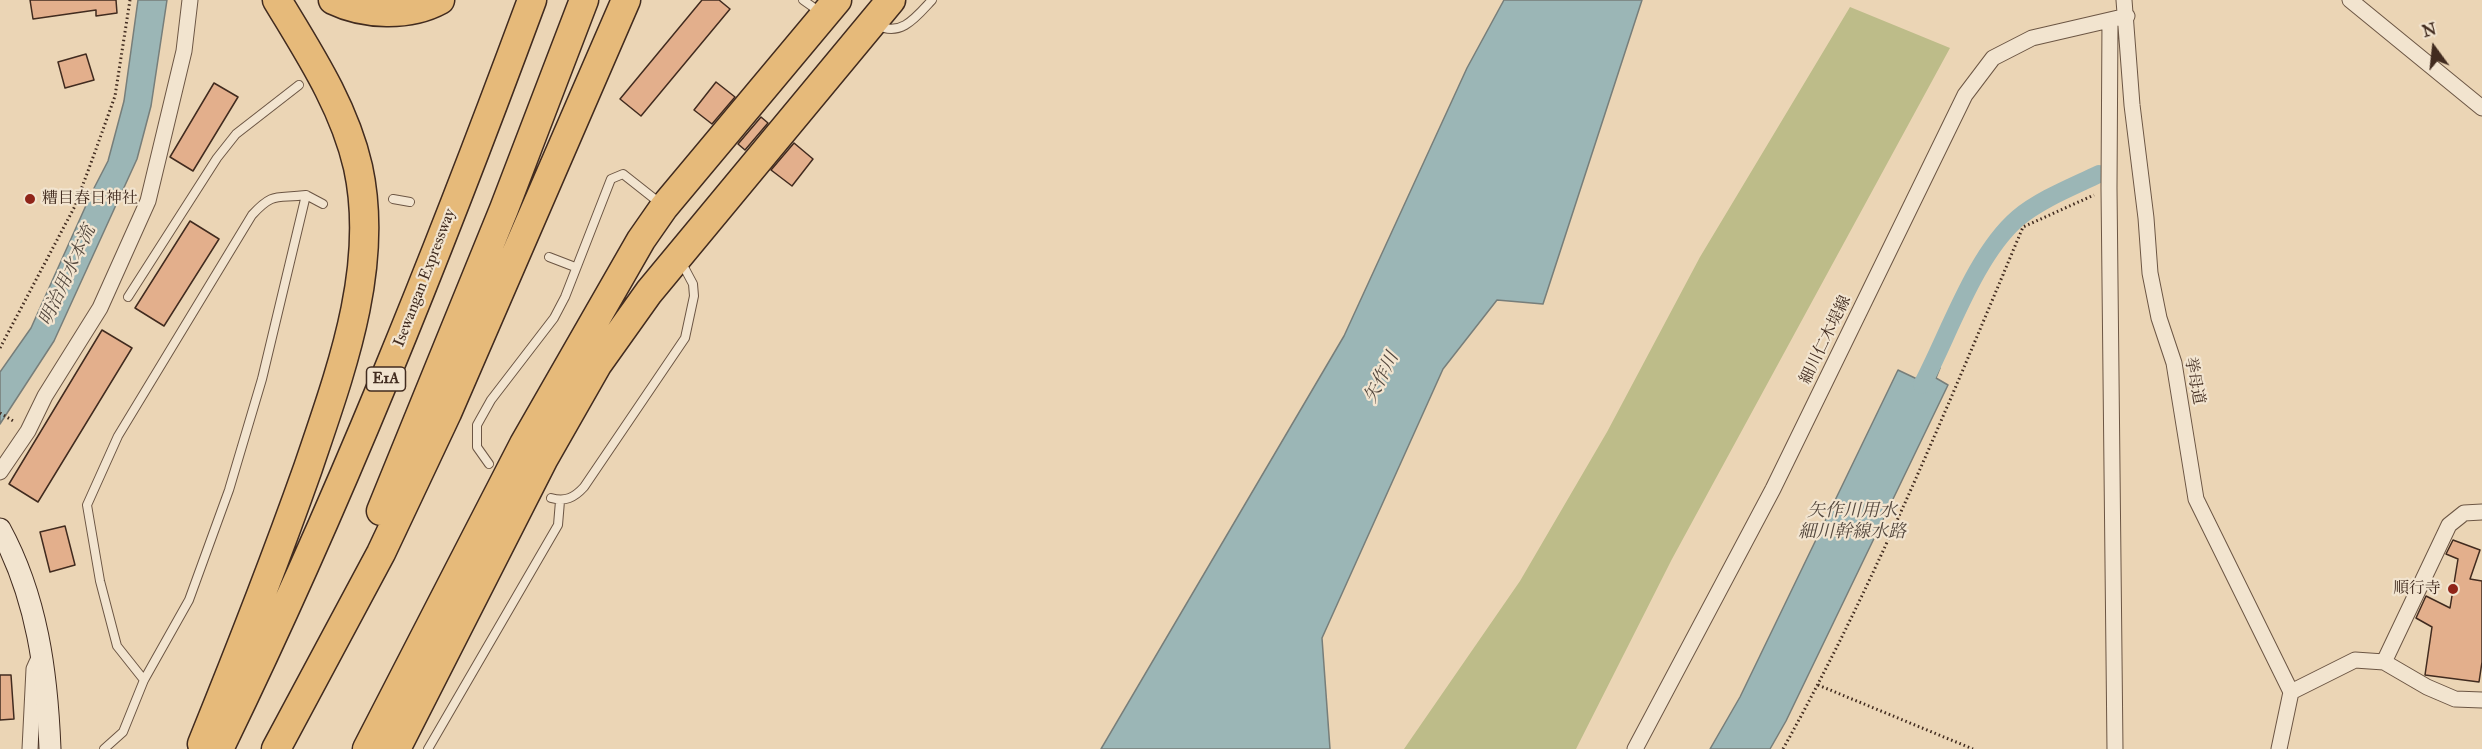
<!DOCTYPE html>
<html>
<head>
<meta charset="utf-8">
<style>
	body { margin:0 }
	#map { position:relative; width:2482px; height:749px; overflow:hidden; background:#ebd5b5; font-family:"IM FELL Great Primer",serif }
	canvas { display:block }
	.north { position:absolute; left:2404px; top:18px; width:60px; height:60px; -webkit-text-stroke:4px #f2e4cf; paint-order:stroke; rotate:345deg; font-size:16px; font-weight:700; line-height:24px; text-align:center; color:#412b1f }
	.north::after { content:''; display:block; margin:auto; width:21px; height:27px; background:#412b1f; clip-path:polygon(50% 0,100% 100%,50% 72%,0 100%) }
</style>
</head>
<body>
<div id="map">
<canvas width="2482" height="749"></canvas>
<div class="north">N</div>
</div>
<script>
const ctx = document.querySelector('canvas').getContext('2d');
ctx.lineJoin = 'round';
function fillPath(path, color) { ctx.fillStyle = color; ctx.fill(path, 'evenodd'); }
function stroke(path, color, width, dash) { ctx.strokeStyle = color; ctx.lineWidth = width; ctx.lineCap = dash ? 'butt' : 'round'; ctx.setLineDash(dash || []); ctx.stroke(path); }
function write(font, color, halo, rows, align = 'center') {
  ctx.font = font + ' "IM FELL Great Primer","Noto Serif JP",serif'; ctx.lineWidth = 4.5; ctx.setLineDash([]); ctx.textBaseline = 'middle'; ctx.strokeStyle = halo; ctx.fillStyle = color; for (const [text, x, y, turn = 0] of rows) {
    ctx.save(); ctx.translate(x, y); ctx.rotate((+turn || 0) * Math.PI / 180); ctx.textAlign = isNaN(turn) ? turn : align; if (halo) ctx.strokeText(text, 0, 0); ctx.fillText(text, 0, 0); ctx.restore();
  }
}
fillPath(new Path2D(`
	M 1850,7 L 1950,48 L 1672,559 L 1576,749 L 1404,749 L 1520,581 L 1607,432 L 1700,257 Z`), '#bdbc89');
const water = new Path2D(`
	M 138,0 L 167,0 L 151,106 L 137,159 L 54,341 L 0,424 L 0,372 L 31,328 L 92,192 L 108,161 L 124,101 Z
	M 1504,0 L 1642,0 L 1543,304 L 1497,300 L 1443,369 L 1322,638 L 1330,749 L 1101,749 L 1344,336 L 1467,68 Z
	M 1926,362 L 1940,368 L 1936,378 L 1948,385 L 1786,721 L 1770,749 L 1710,749 L 1740,697 L 1898,370 L 1917,379 Z`);
fillPath(water, '#9bb6b6');
stroke(water, '#777e7a', 1.5);
stroke(new Path2D(`
	M 1922,385 C 1949,334 1975,255 2018,218 C 2041,199 2072,187 2099,174`), '#9bb6b6', 18);
const building = new Path2D(`
	M 30,0 L 116,0 L 117,13 L 96,16 L 96,10 L 33,19 Z
	M 702,0 L 719,0 L 730,9 L 641,116 L 620,99 Z
	M 86,54 L 94,80 L 65,88 L 58,62 Z
	M 716,82 L 735,97 L 712,124 L 694,110 Z
	M 214,83 L 238,97 L 193,171 L 170,157 Z
	M 761,117 L 768,123 L 745,150 L 738,144 Z
	M 794,143 L 813,159 L 792,186 L 771,170 Z
	M 190,221 L 219,239 L 164,326 L 135,308 Z
	M 102,330 L 132,348 L 38,502 L 9,484 Z
	M 65,526 L 75,565 L 50,572 L 40,532 Z
	M 2453,540 L 2480,550 L 2470,579 L 2482,581 L 2482,662 L 2479,682 L 2425,675 L 2432,627 L 2416,618 L 2426,596 L 2450,608 L 2458,559 L 2446,554 Z
	M 0,675 L 11,675 L 14,719 L 0,720 Z`);
fillPath(building, '#e3af8c');
stroke(building, '#412b1f', 1.5);
const lane = new Path2D(`
	M 803,0 L 820,12
	M 877,25 C 901,38 917,16 932,0
	M 393,199 L 410,202
	M 549,257 L 575,267
	M 128,297 L 217,158 L 236,134 L 299,85
	M 489,464 L 477,447 L 477,425 L 491,400 L 554,318 L 565,297 L 611,179 L 623,174 L 661,204
	M 551,498 C 565,502 574,498 584,487 L 685,338 L 694,296 L 693,284 L 685,269 L 679,264
	M 144,680 L 117,646 L 100,581 L 87,505 L 118,436 L 252,215 C 274,191 277,199 306,195
	M 104,749 L 123,732 L 144,680 L 189,600 L 229,490 L 262,379 L 306,195 L 323,204
	M 428,749 L 558,525 L 560,501`);
const street = new Path2D(`
	M 2124,0 L 2132,105 L 2146,218 L 2150,273 L 2159,318 L 2174,363 L 2196,499 L 2291,692 L 2279,749
	M 2350,0 L 2482,108
	M 2110,20 L 2109,188 L 2115,749
	M 0,472 L 28,431 L 45,396 L 100,308 L 148,201 L 184,51 L 190,0
	M 2384,662 L 2449,525 L 2464,513 L 2482,512
	M 2291,692 L 2355,660 L 2384,662 L 2427,687 L 2455,699 L 2482,700
	M 30,749 L 34,669 L 38,660
	M 1635,749 L 1773,489 L 1965,95 L 1993,58 L 2032,38 L 2127,16`);
const secondary = new Path2D(`
	M 0,529 C 37,597 47,672 50,749`);
const highway = new Path2D(`
	M 333,0 C 364,15 409,17 440,0
	M 381,511 L 504,209 L 584,0
	M 202,744 C 239,653 275,561 308,468 C 340,373 380,268 358,167 C 344,106 309,53 277,0
	M 219,749 C 338,505 438,254 532,0
	M 276,749 L 381,553 L 447,413 L 626,0
	M 367,749 L 524,444 L 641,240 L 664,207 L 837,0
	M 396,749 L 544,458 L 597,365 L 649,292 L 891,0`);
stroke(lane, '#6c5644', 10);
stroke(street, '#6c5644', 17);
stroke(secondary, '#412b1f', 23);
stroke(highway, '#412b1f', 31);
stroke(new Path2D(`
	M 0,348 L 75,206 L 95,152 L 115,96 L 130,0
	M 0,413 L 15,422
	M 1818,685 L 1973,749
	M 1783,749 C 1876,582 1949,403 2023,227 L 2094,195`), '#412b1f', 3, [1.5, 3]);
stroke(lane, '#f2e4cf', 8);
stroke(street, '#f2e4cf', 15);
stroke(secondary, '#f2e4cf', 21);
stroke(highway, '#e6ba7a', 28);
for (const [x, y, r, color] of [
	[30,199,6,"#8f2418"],
	[2453,589,6,"#8f2418"]
]) { const dot = new Path2D(); dot.arc(x, y, r, 0, 2 * Math.PI); ctx.fillStyle = color; ctx.fill(dot); stroke(dot, '#f2e4cf', 2); }
for (const [x, y, w] of [
	[386,379,39]
]) { const box = new Path2D(); box.roundRect(x - w / 2, y - 12, w, 24, 4.5); ctx.fillStyle = '#f2e4cf'; ctx.fill(box); stroke(box, '#412b1f', 1.5); }
write('bold 15px', '#412b1f', null, [
	["E1A",386,379]
]);
write('16px', '#412b1f', '#f2e4cf', [
	["糟目春日神社",42,199],
	["順行寺",2441,589,"right"]
], 'left');
write('16px', '#412b1f', '#f2e4cf', [
	["Isewangan Expressway",425,278,-69],
	["細川仁木堤線",1826,340,-64],
	["挙母道",2194,381,79]
]);
write('italic 18px', '#53473d', '#f2e4cf', [
	["明治用水本流",68,276,-65],
	["矢作川",1382,378,-63],
	["矢作川用水",1852,512],
	["細川幹線水路",1852,533]
]);
</script>
</body>
</html>
